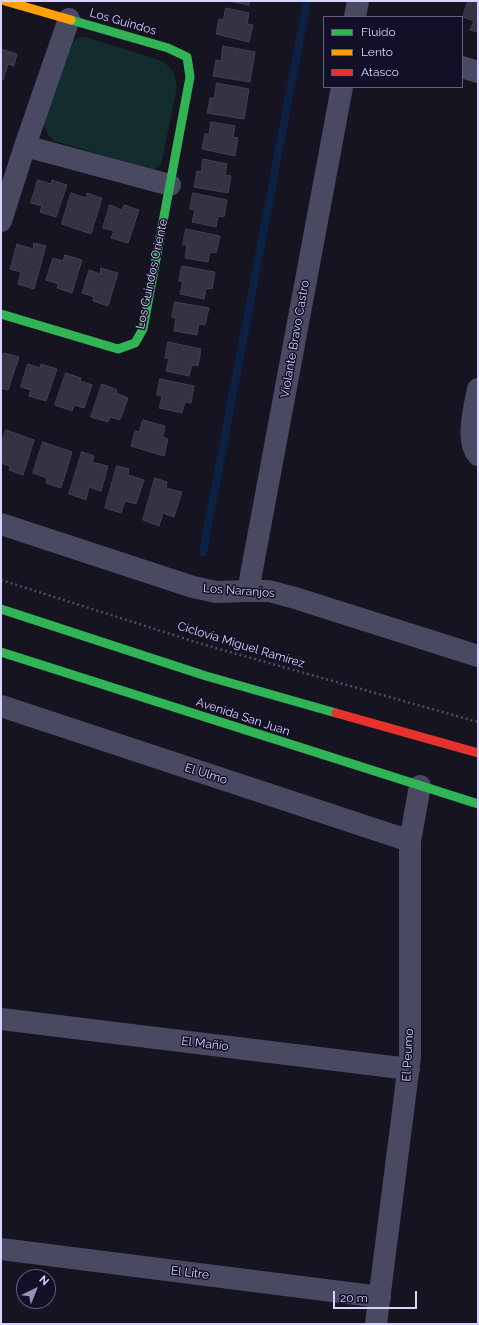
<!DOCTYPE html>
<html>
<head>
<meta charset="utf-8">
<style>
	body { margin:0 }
	#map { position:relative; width:479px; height:1325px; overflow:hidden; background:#161421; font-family:Raleway,sans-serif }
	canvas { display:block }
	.frame { position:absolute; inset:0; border:2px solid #d9d4ff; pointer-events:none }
	.legend { position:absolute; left:323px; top:16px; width:140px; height:72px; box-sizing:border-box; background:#130f26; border:1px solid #625e7d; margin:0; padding:5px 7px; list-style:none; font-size:12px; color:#d9d4ff }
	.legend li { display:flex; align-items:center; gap:8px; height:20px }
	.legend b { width:20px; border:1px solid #625e7d }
	.north { position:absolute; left:16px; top:1269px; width:40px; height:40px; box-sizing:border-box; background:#130f26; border:1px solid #625e7d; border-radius:50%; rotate:43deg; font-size:11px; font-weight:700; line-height:16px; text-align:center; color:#d9d4ff }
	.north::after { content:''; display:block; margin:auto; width:14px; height:18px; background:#9591b1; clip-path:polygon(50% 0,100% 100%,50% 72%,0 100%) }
	.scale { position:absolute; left:333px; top:1291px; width:84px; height:18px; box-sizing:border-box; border:2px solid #d9d4ff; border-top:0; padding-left:5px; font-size:12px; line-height:14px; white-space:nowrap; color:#d9d4ff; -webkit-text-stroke:3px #130f26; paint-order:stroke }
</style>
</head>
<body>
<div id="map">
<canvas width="479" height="1325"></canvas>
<div class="frame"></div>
<ul class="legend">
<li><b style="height:5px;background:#30b455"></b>Fluido</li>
<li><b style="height:5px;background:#ff9f0a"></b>Lento</li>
<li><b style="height:5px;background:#e5322d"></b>Atasco</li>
</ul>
<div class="north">N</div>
<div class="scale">20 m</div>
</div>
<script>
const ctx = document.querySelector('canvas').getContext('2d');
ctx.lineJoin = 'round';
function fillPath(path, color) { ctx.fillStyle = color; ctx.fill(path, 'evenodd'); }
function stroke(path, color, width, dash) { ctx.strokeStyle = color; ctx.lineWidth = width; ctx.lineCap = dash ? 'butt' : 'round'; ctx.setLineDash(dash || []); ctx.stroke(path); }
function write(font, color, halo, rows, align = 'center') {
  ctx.font = font + ' Raleway,sans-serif'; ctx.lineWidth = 3; ctx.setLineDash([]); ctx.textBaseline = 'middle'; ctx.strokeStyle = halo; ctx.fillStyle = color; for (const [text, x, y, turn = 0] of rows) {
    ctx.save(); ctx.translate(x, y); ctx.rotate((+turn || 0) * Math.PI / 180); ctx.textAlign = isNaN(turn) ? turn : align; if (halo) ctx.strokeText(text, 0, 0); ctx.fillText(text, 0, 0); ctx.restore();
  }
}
fillPath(new Path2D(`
	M 80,37 L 86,37 L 162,61 C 173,69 175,73 177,87 L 162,161 L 159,167 L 153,170 L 55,141 C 48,136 46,132 44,124 L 71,45 L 75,40 Z`), '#132c2d');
stroke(new Path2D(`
	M 203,552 L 307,1`), '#0d2144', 8);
const building = new Path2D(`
	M 230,1 L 250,1 L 249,5 Z
	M 468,1 L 478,1 L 478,32 L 470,30 L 474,21 L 463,17 Z
	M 226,8 L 249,13 L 247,24 L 253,25 L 249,42 L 216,34 L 219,19 L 223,20 Z
	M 223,46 L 255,52 L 250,82 L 213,76 L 216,60 L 221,61 Z
	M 1,49 L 17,54 L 14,66 L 8,64 L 3,80 L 1,79 Z
	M 217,83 L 249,89 L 244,119 L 207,113 L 210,98 L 214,98 Z
	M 211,122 L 235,126 L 233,137 L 238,138 L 235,156 L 202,149 L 205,134 L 209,134 Z
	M 203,159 L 227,164 L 225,175 L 231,176 L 228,193 L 194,187 L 197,171 L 201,172 Z
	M 38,180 L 51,184 L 52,180 L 67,185 L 56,217 L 40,212 L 42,206 L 31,203 Z
	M 71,193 L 86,198 L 87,193 L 102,198 L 91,234 L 62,224 Z
	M 193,193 L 227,200 L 224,217 L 218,216 L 216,227 L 192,222 L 195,210 L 190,209 Z
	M 110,205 L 122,210 L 124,205 L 139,210 L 128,243 L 111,238 L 114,231 L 103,228 Z
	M 186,229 L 220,236 L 216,253 L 210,252 L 208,262 L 185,258 L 187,245 L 183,245 Z
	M 34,243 L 46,246 L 34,289 L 18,284 L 21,272 L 10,269 L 17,244 L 33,249 Z
	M 65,255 L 82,260 L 72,293 L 57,288 L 58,284 L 46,280 L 53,258 L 63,261 Z
	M 182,266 L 215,272 L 212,289 L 206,288 L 204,299 L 180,294 L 183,282 L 179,281 Z
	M 101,268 L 118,273 L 108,306 L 93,301 L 94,297 L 82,293 L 89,270 L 100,274 Z
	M 175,302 L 209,308 L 205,325 L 199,324 L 197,335 L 174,331 L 176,318 L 172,317 Z
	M 168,342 L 201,349 L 198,366 L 192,365 L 189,376 L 166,371 L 169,358 L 165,358 Z
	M 4,353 L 19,357 L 8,390 L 1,388 L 1,356 L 2,356 Z
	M 28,364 L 40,368 L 41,364 L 57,369 L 46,401 L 29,396 L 31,390 L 21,387 Z
	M 66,373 L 81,378 L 80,381 L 92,385 L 84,408 L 74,405 L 72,411 L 55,405 Z
	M 160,379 L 194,386 L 191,403 L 185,402 L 182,413 L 159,408 L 162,396 L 157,395 Z
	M 102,384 L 117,390 L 116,393 L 128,398 L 120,420 L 110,417 L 108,422 L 91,417 Z
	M 143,420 L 165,426 L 163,437 L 168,439 L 164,456 L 131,446 L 135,431 L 139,432 Z
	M 6,430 L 34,440 L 23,475 L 9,470 L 10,466 L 1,463 L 1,444 Z
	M 43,442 L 72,452 L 61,488 L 46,483 L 47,478 L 33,473 Z
	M 82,452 L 94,456 L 92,462 L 108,466 L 101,491 L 89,487 L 86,500 L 69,494 Z
	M 117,466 L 129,469 L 128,475 L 144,480 L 136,504 L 125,501 L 121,513 L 105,508 Z
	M 155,478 L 167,482 L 166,488 L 182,492 L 174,517 L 163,513 L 159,526 L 143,520 Z`);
fillPath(building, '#343243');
stroke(building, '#433f54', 1);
stroke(new Path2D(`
	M 1,580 L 205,645 L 478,722`), '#44505f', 2.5, [2, 3]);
stroke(new Path2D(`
	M 355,17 L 358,1
	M 462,67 L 478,72
	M 25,146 L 170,185
	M 1,221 L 25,146 L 69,19
	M 478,389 C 475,405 465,442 478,455
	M 1,524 L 193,587 L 216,592 L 248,591 L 269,591 L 295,598 L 478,656
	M 248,591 L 342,87
	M 1,706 L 410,841
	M 1,1019 L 409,1069
	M 1,1249 L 380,1297
	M 376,1324 L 410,1056 L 410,841 L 420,786`), '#4a4962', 22);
stroke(new Path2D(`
	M 1,314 L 118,349 L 135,343 L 143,329 L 190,77 L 187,57 L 168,48 L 71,20
	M 1,609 L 206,676 L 336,713
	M 1,652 L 478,804`), '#30b455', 9);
stroke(new Path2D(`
	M 5,1 L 71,20`), '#ff9f0a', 9);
stroke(new Path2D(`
	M 336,713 L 478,753`), '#e5322d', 9);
write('12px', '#d9d4ff', '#130f26', [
	["Los Guindos",123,22,16],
	["Los Guindos Oriente",152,274,-78],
	["Violante Bravo Castro",295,339,-80],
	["Los Naranjos",239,591,4],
	["Ciclovía Miguel Ramírez",241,645,17],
	["Avenida San Juan",243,717,18],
	["El Ulmo",206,774,18],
	["El Mañío",205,1044,7],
	["El Peumo",408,1055,-87],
	["El Litre",190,1273,7]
]);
</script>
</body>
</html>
